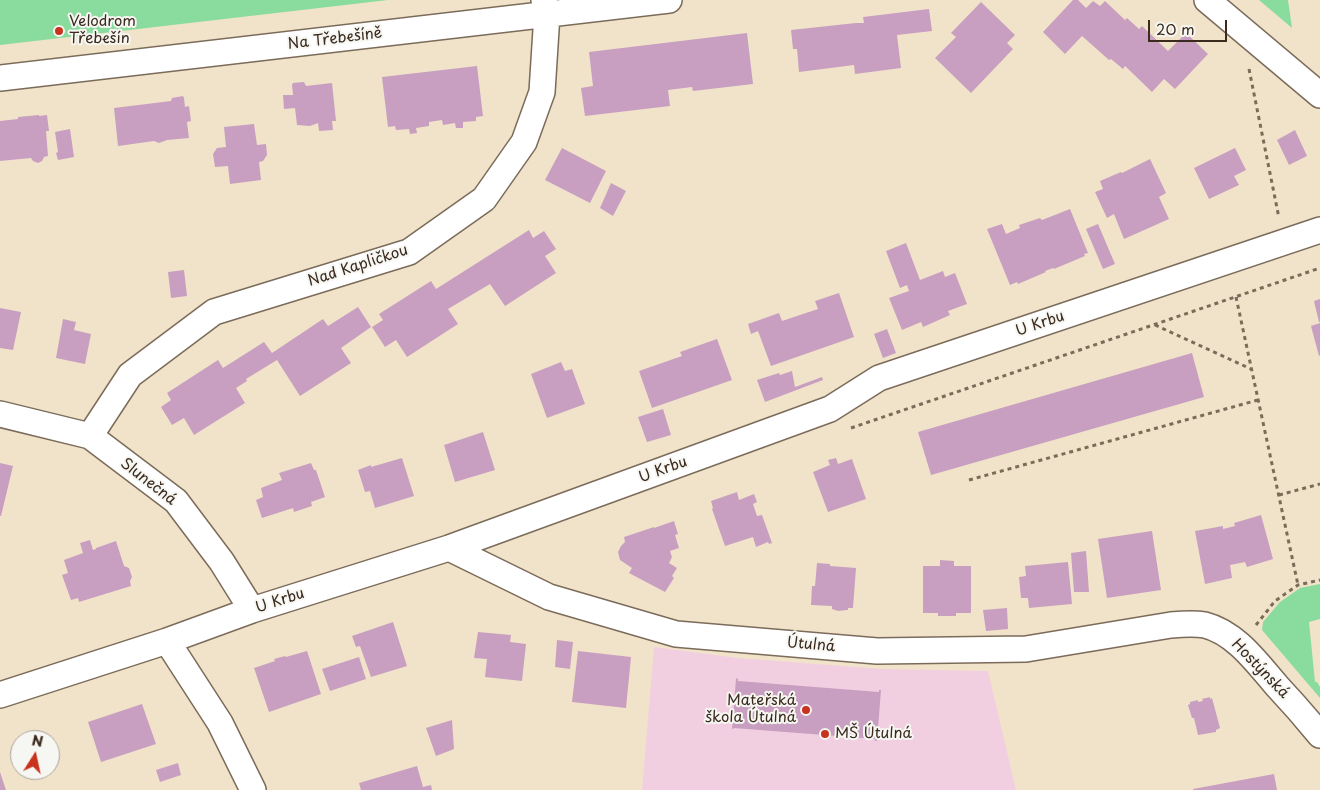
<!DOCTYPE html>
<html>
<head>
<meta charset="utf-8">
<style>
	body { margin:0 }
	#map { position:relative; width:1320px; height:790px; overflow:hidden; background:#f1e3c9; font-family:"Playpen Sans",sans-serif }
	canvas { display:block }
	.north { position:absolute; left:10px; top:730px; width:50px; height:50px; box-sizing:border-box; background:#f6f6f2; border:1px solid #aba49d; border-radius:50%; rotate:10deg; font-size:14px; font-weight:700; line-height:20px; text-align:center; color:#3b2a1e }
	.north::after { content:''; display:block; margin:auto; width:18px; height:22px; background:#c8321e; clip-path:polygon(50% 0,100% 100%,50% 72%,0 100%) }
	.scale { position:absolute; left:1148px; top:20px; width:79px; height:22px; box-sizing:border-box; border:2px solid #3b2a1e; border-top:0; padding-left:6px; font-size:15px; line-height:18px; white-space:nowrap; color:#3b2a1e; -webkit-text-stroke:4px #f6f6f2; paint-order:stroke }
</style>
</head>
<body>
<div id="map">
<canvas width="1320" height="790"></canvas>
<div class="north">N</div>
<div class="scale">20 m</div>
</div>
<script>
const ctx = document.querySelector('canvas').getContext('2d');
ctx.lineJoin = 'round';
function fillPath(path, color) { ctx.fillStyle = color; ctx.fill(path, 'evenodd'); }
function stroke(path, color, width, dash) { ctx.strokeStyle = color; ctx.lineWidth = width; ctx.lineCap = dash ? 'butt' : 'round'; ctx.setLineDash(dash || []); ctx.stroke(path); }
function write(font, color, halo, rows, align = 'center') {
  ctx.font = font + ' "Playpen Sans",sans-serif'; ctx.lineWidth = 4; ctx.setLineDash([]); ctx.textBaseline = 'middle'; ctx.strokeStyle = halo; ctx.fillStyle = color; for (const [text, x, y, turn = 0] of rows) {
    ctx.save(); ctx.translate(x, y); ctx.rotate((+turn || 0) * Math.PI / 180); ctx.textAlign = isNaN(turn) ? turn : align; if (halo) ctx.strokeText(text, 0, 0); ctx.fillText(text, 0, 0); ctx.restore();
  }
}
fillPath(new Path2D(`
	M 654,647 L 738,658 L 882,669 L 988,671 L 1016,790 L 642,790 Z`), '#f2cfe0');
fillPath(new Path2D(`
	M 0,0 L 388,0 L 0,45 Z
	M 1259,0 L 1288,0 L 1292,28 Z
	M 1320,584 L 1320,619 L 1309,622 L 1315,682 L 1317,682 L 1320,687 L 1320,698 L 1262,630 L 1263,622 L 1280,602 L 1300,588 Z`), '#89dc9d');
fillPath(new Path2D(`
	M 1073,0 L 1078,0 L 1086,8 L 1093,1 L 1100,6 L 1105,1 L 1125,20 L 1127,18 L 1139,29 L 1142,26 L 1168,51 L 1186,33 L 1208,54 L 1175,89 L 1164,79 L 1152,92 L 1125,66 L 1123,69 L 1111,59 L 1109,60 L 1082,36 L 1065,54 L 1043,32 Z
	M 981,2 L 1015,35 L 1007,43 L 1013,49 L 971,93 L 935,58 L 956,37 L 951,33 Z
	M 929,9 L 932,31 L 897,35 L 901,68 L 855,74 L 854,65 L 799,72 L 797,49 L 793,49 L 791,30 L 856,23 L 864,23 L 863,17 Z
	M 747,33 L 753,84 L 693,91 L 692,87 L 668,90 L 670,106 L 585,116 L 581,88 L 593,86 L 589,52 Z
	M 477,66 L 483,116 L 476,117 L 476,121 L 463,122 L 463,128 L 456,128 L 455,123 L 443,125 L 442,120 L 429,122 L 429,126 L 416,128 L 417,133 L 410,134 L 409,129 L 396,130 L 395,126 L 388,127 L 382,77 Z
	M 304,82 L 306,86 L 332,83 L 336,121 L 332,121 L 333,130 L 319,131 L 318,123 L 310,126 L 297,125 L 295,108 L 284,109 L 283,95 L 293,95 L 292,85 L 293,83 Z
	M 183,96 L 184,98 L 185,107 L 189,106 L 191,121 L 187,122 L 189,138 L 167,140 L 159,143 L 154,141 L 118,146 L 114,108 L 171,101 L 172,98 Z
	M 39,115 L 39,116 L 47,115 L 49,131 L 46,131 L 48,156 L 44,157 L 42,161 L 38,163 L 33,161 L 31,158 L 0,161 L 0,121 L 18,119 L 18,117 Z
	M 254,124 L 257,145 L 266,144 L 267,155 L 263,161 L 259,162 L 261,180 L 230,184 L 228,166 L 215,167 L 213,154 L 217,148 L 226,147 L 224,127 Z
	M 70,129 L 74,157 L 58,160 L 56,153 L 58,152 L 55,132 Z
	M 1295,130 L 1307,156 L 1289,165 L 1277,140 Z
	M 562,148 L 606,171 L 590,203 L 545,180 Z
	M 1235,148 L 1246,170 L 1234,176 L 1239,185 L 1209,199 L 1194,168 Z
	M 1150,159 L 1166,193 L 1159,197 L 1169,219 L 1124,239 L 1114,214 L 1107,218 L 1095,192 L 1103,189 L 1100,181 L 1121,172 L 1122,173 Z
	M 611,183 L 626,191 L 613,216 L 600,208 Z
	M 1070,209 L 1088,253 L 1084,254 L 1085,256 L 1054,269 L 1053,268 L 1045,271 L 1046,272 L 1018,284 L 1017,282 L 1010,285 L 987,229 L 1002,224 L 1006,234 L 1020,228 L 1019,225 L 1040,218 L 1042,220 Z
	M 1098,224 L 1115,264 L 1103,269 L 1086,229 Z
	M 529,230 L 533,238 L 544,231 L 556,249 L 545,256 L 556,273 L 505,306 L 490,284 L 448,309 L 458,324 L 407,357 L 396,340 L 385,347 L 372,327 L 383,320 L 379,314 L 431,281 L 436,289 Z
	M 906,243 L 920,280 L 943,271 L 945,277 L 955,273 L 967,304 L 948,311 L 950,315 L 923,327 L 921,322 L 902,330 L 889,298 L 909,291 L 907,285 L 900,288 L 886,251 Z
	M 184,270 L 187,296 L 171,298 L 168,272 Z
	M 839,293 L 854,337 L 771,366 L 758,331 L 751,334 L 748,324 L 779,313 L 782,321 L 818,309 L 815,301 Z
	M 1320,299 L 1320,322 L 1319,322 L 1314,301 Z
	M 358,307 L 371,327 L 341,348 L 351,363 L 300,396 L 277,360 L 246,379 L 247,381 L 236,388 L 245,403 L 194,435 L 184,418 L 172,425 L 161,407 L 171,400 L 167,393 L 218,360 L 223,368 L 264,342 L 272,353 L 323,319 L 328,326 Z
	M 0,308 L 21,312 L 13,350 L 0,348 Z
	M 63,319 L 76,322 L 74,330 L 91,334 L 85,364 L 56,358 Z
	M 1320,323 L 1320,355 L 1319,356 L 1311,326 Z
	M 887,329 L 896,353 L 883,358 L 874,334 Z
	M 717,339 L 732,380 L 652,408 L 639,371 L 682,356 L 680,352 Z
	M 1192,353 L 1204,397 L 931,475 L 918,432 Z
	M 561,362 L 565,371 L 572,369 L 585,404 L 547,418 L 531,374 Z
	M 792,371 L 795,387 L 822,377 L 823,380 L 765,402 L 757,380 L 779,373 L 780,375 Z
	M 663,409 L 671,435 L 647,442 L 638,417 Z
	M 483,432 L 495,470 L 455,482 L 444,445 Z
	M 402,458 L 414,496 L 375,508 L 370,491 L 365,492 L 358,470 L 371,465 L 371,467 Z
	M 836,458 L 838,464 L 852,459 L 866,499 L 828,512 L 813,472 L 830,465 L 828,460 Z
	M 0,463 L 13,466 L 1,516 L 0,516 Z
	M 311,463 L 314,470 L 316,470 L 325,497 L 311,502 L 312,506 L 294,512 L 293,508 L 262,518 L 256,500 L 263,497 L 261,488 L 282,480 L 279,473 Z
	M 737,492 L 739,500 L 754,494 L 757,502 L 753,504 L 757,516 L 762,515 L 772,543 L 769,544 L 768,542 L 756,547 L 753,537 L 725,546 L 712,509 L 713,508 L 711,501 Z
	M 1261,515 L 1273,559 L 1247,567 L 1245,562 L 1230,565 L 1232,578 L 1205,584 L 1195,531 L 1223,526 L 1223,529 L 1235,526 L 1234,523 Z
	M 674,521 L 678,534 L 675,535 L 679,548 L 670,551 L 672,557 L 669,563 L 677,568 L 672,576 L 674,578 L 665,592 L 629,573 L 632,568 L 620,560 L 618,552 L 621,546 L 625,542 L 624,537 L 654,527 L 654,528 Z
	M 1152,531 L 1161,590 L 1107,598 L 1098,539 Z
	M 90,540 L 93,550 L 96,549 L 96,548 L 116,541 L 124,566 L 129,568 L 132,577 L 130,581 L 131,586 L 79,602 L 78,598 L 71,600 L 62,575 L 68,573 L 64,560 L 83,553 L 80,543 Z
	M 1086,551 L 1089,592 L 1074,592 L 1071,553 Z
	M 940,560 L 954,561 L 954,566 L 971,566 L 971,613 L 956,613 L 956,616 L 938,616 L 938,613 L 923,613 L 923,566 L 940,566 Z
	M 1068,562 L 1072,604 L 1029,608 L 1028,598 L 1021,598 L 1019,577 L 1026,576 L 1025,566 Z
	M 817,563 L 830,564 L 830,566 L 856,568 L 853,608 L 848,608 L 848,610 L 846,610 L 838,611 L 832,609 L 832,606 L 811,605 L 812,586 L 815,586 Z
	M 1007,608 L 1008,629 L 986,631 L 983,610 Z
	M 393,622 L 407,666 L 371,677 L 360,646 L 356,647 L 352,636 Z
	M 478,632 L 511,635 L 510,642 L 526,644 L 522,681 L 485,677 L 487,659 L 474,658 Z
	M 557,640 L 573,642 L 570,669 L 555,667 Z
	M 307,651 L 321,694 L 269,712 L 254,668 L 275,661 L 274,659 L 285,656 L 286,657 Z
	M 578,651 L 631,657 L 626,708 L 572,702 Z
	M 359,657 L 366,679 L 330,691 L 322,669 Z
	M 738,678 L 738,681 L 879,692 L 879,690 L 881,690 L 877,741 L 875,741 L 875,739 L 734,728 L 733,729 L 732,729 L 736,679 Z
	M 1210,697 L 1210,699 L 1212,698 L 1220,728 L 1216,730 L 1216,732 L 1198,735 L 1194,718 L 1192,718 L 1188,705 L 1190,704 L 1190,702 L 1198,700 L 1198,702 L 1203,701 L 1202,699 Z
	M 142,704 L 156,744 L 101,762 L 88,722 Z
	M 452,720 L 454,749 L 436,756 L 426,728 Z
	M 178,763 L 181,775 L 160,782 L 156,770 Z
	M 417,766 L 423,787 L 431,785 L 432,790 L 361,790 L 359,783 Z
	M 32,770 L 44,770 L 44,773 L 34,777 Z
	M 0,772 L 6,790 L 0,790 Z
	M 1274,774 L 1277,790 L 1193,790 L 1193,789 Z`), '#c89fc0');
const minor = new Path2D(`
	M 1207,0 L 1320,95
	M 0,78 L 669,0
	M 0,414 L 90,436 L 176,501 L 222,562 L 252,610
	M 90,436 L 130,375 L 214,312 L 409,252 L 484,199 L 524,142 L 542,92 L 547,14 L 544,0
	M 449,548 L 549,597 L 676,634 L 877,651 L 1026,649 L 1171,625 C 1182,624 1194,623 1205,625 C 1236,633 1257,663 1277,686 C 1292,702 1306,718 1320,735
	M 167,641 L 220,723 L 253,790
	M 0,695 L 167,641 L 252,610 L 449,548 L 830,409 L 879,378 L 1320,230`);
stroke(minor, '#7b6b5a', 28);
stroke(new Path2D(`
	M 1249,69 L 1279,218
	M 1236,297 L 1298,585
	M 1155,325 L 1251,369
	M 851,428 L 1320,268
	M 969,480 L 1258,400
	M 1279,495 L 1320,484
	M 1256,625 L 1275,601 L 1298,585 L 1320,580`), '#7b6b5a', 3, [4, 4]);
stroke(minor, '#fff', 25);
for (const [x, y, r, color] of [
	[59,31,5,"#c8321e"],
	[806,710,5,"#c8321e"],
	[825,734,5,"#c8321e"]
]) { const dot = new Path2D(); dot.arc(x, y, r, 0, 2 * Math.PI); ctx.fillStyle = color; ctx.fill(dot); stroke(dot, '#f6f6f2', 2); }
write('15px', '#3b2a1e', '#f6f6f2', [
	["Velodrom",69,22],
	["Třebešín",69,39],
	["Mateřská",796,701,"right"],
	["škola Útulná",796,718,"right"],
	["MŠ Útulná",835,734]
], 'left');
write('15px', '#3b2a1e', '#f6f6f2', [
	["Na Třebešíně",335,39,-7],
	["Nad Kapličkou",358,266,-18],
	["U Krbu",1040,324,-19],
	["U Krbu",663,470,-20],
	["Slunečná",148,482,38],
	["U Krbu",280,601,-18],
	["Útulná",811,645,5],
	["Hostýnská",1260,669,46]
]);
</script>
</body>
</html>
